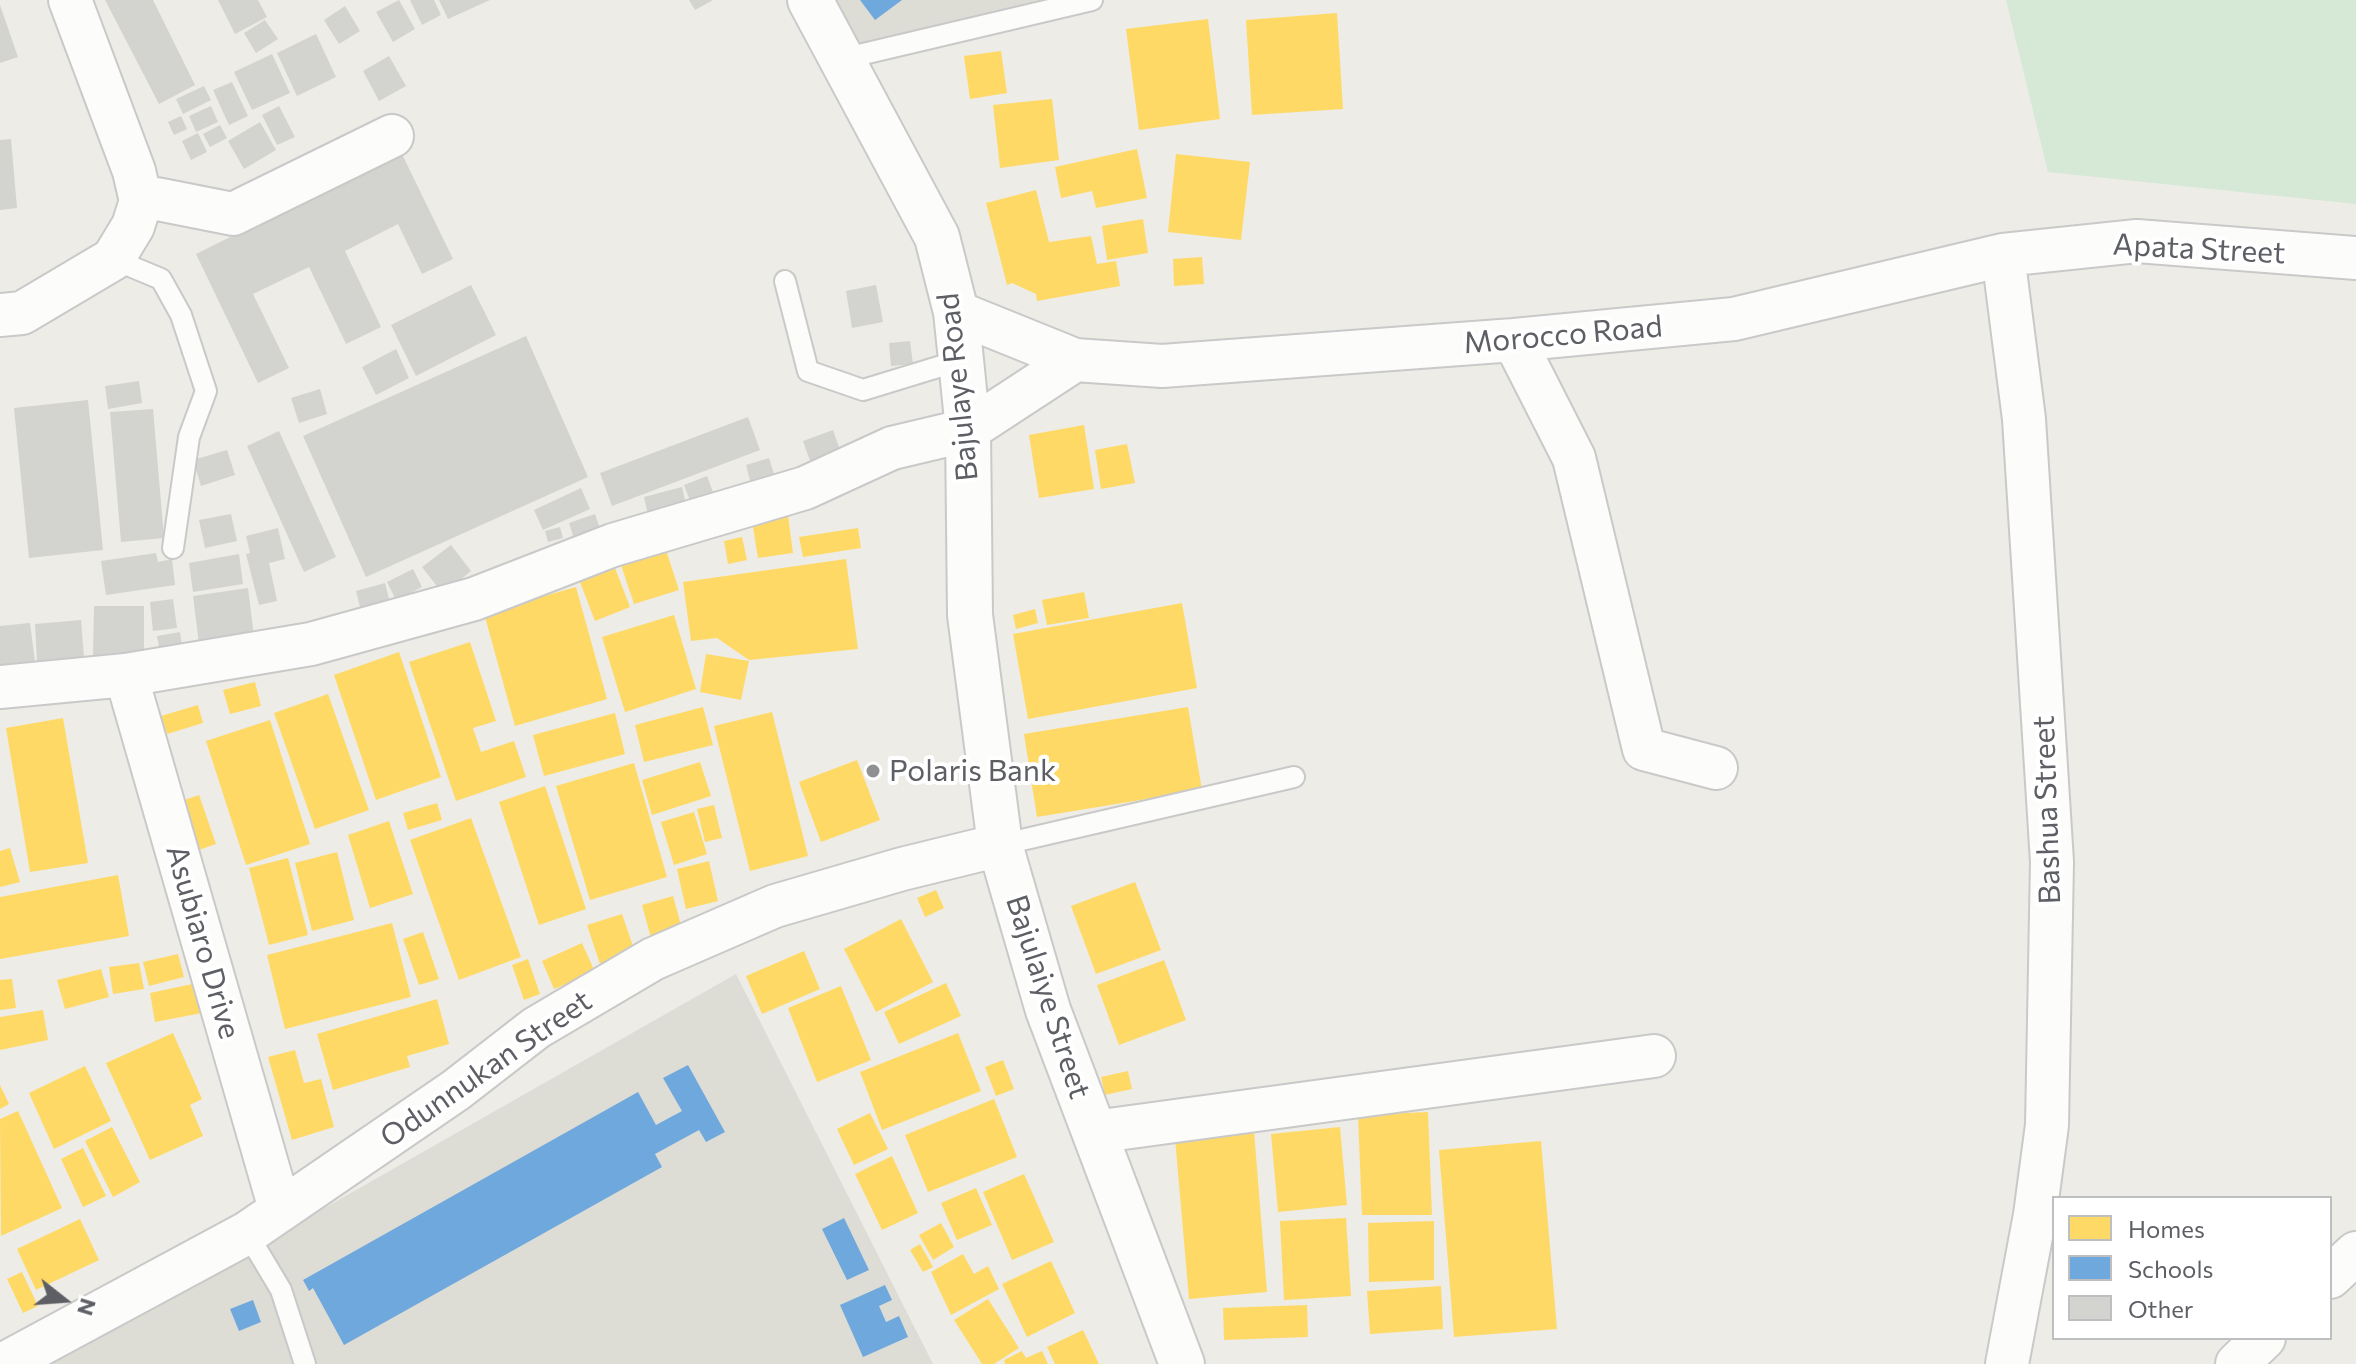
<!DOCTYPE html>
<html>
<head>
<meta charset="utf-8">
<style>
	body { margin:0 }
	#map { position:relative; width:2356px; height:1364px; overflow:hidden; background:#edece7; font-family:Commissioner,sans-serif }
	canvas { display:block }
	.legend { position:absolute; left:2052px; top:1196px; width:280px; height:144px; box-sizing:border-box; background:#fff; border:2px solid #bebfc1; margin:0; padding:10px 14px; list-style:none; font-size:24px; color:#5d5f65 }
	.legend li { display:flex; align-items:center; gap:16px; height:40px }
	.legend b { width:40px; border:2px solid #bebfc1 }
	.north { position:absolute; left:24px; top:1260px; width:80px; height:80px; -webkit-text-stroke:6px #fff; paint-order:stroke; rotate:107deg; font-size:22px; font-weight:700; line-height:32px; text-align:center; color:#5d5f65 }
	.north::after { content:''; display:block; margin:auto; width:28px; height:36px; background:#5d5f65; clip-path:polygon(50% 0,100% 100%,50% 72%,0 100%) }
</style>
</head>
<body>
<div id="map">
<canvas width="2356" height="1364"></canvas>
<ul class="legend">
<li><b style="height:22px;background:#ffd966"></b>Homes</li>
<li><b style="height:22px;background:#6fa8dc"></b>Schools</li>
<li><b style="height:22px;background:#d3d3d0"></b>Other</li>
</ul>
<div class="north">N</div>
</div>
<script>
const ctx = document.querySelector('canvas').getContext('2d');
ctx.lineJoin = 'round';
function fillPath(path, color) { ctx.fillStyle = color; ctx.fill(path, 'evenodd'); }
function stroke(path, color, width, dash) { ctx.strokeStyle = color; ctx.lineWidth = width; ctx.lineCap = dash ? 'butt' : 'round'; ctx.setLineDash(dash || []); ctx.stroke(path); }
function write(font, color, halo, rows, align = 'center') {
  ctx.font = font + ' Commissioner,sans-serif'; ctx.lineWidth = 8; ctx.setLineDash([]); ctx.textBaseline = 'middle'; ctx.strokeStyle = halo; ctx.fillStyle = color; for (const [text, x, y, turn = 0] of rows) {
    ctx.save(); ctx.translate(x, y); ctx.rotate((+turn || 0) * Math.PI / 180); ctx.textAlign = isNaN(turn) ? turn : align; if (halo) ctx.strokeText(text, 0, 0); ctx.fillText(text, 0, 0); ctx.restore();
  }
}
fillPath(new Path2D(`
	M 818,0 L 1051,0 L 841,54 Z
	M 736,974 L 933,1364 L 50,1364 Z`), '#dddcd5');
fillPath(new Path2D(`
	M 2006,0 L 2356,0 L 2356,204 L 2048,172 Z`), '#d6e8d6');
fillPath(new Path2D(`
	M 1337,13 L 1343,109 L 1252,115 L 1246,20 Z
	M 1208,19 L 1220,119 L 1139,130 L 1126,29 Z
	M 1001,51 L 1007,93 L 970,99 L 964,56 Z
	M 1052,99 L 1059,160 L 1000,168 L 993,105 Z
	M 1137,149 L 1147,198 L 1096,208 L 1092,191 L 1061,198 L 1055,167 Z
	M 1176,154 L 1250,162 L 1241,240 L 1168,232 Z
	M 1036,190 L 1049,242 L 1091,236 L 1097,264 L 1116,261 L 1120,286 L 1037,301 L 1036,294 L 1012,283 L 1007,285 L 986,203 Z
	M 1143,219 L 1148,253 L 1107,260 L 1102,226 Z
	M 1202,257 L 1204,284 L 1174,286 L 1173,259 Z
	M 1084,425 L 1094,489 L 1039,498 L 1029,435 Z
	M 1127,444 L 1135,483 L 1101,489 L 1095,450 Z
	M 788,516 L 793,553 L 758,558 L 752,521 Z
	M 858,528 L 861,548 L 803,557 L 799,537 Z
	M 742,537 L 747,560 L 728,564 L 724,541 Z
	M 665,547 L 679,590 L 634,604 L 620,562 Z
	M 610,555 L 630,607 L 595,621 L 575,569 Z
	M 846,559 L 858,649 L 749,660 L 717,638 L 691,641 L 683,582 Z
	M 576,587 L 607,699 L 515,726 L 484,613 Z
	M 1084,592 L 1089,618 L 1047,625 L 1042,600 Z
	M 1182,603 L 1197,688 L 1028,719 L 1013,634 Z
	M 1035,609 L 1038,623 L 1016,629 L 1013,615 Z
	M 674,615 L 696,689 L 625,712 L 602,637 Z
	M 470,642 L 496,721 L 473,728 L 481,752 L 514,741 L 526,777 L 456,801 L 409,662 Z
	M 399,652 L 441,777 L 376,800 L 334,675 Z
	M 706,654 L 749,661 L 741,700 L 700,692 Z
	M 255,682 L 261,706 L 230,714 L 223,690 Z
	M 328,694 L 369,810 L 315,829 L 274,713 Z
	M 198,705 L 203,723 L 167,734 L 161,716 Z
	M 703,707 L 713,745 L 644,762 L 635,725 Z
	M 1188,707 L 1202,790 L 1037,817 L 1024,734 Z
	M 772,712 L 808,856 L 750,871 L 714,726 Z
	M 615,713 L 625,754 L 544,776 L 533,735 Z
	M 63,718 L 88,863 L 30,872 L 6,728 Z
	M 270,720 L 310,844 L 246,865 L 206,741 Z
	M 857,760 L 880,820 L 821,842 L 799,782 Z
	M 700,762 L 711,796 L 652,815 L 642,780 Z
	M 634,763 L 667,877 L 590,900 L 556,786 Z
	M 545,786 L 586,909 L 539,925 L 499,802 Z
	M 199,795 L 216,844 L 190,853 L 173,804 Z
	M 437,803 L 442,820 L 408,830 L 403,813 Z
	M 714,805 L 722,838 L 705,842 L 697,809 Z
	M 694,812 L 707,854 L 674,865 L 661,822 Z
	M 471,818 L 521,957 L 459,980 L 410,840 Z
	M 389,821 L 413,894 L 370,908 L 348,835 Z
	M 10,848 L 20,882 L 0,887 L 0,851 Z
	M 337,852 L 354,920 L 312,931 L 295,863 Z
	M 288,858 L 308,935 L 269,945 L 249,868 Z
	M 709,861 L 718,901 L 686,909 L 677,869 Z
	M 118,875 L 129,936 L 0,959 L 0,897 Z
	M 1135,882 L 1161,950 L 1096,974 L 1071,906 Z
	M 936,890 L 944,908 L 925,917 L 917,898 Z
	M 673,896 L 682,929 L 651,938 L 642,905 Z
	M 622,914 L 635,952 L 600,964 L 587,925 Z
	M 901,919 L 933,982 L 876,1012 L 844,949 Z
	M 392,923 L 411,997 L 285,1029 L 267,955 Z
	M 423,932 L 439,979 L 419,985 L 403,939 Z
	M 582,943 L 595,972 L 554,989 L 542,961 Z
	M 804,951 L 820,989 L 762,1014 L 746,976 Z
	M 178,954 L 184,977 L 149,986 L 143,962 Z
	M 528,959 L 540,994 L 524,1000 L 512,965 Z
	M 1164,960 L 1186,1020 L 1119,1045 L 1097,985 Z
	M 139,963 L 144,989 L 113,994 L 109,967 Z
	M 101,969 L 109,997 L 65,1009 L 57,980 Z
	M 12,979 L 16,1008 L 0,1010 L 0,980 Z
	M 197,983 L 202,1013 L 155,1022 L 150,993 Z
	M 946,983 L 961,1016 L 899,1044 L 884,1012 Z
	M 841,986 L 871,1060 L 817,1082 L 788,1008 Z
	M 437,999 L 449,1044 L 407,1056 L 410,1067 L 333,1090 L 317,1034 Z
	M 43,1010 L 48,1040 L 0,1050 L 0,1017 Z
	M 173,1033 L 202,1099 L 190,1105 L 203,1136 L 150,1160 L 106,1063 Z
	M 958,1033 L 981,1091 L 882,1130 L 860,1072 Z
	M 295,1050 L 304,1083 L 321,1079 L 334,1127 L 292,1140 L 268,1057 Z
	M 1003,1060 L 1014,1089 L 996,1096 L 985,1067 Z
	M 85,1066 L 111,1121 L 54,1149 L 29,1093 Z
	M 1128,1071 L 1132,1089 L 1105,1095 L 1101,1077 Z
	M 0,1085 L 9,1104 L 0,1109 Z
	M 994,1099 L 1017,1157 L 928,1192 L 905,1135 Z
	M 18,1111 L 62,1208 L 1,1236 L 0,1119 Z
	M 1428,1112 L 1432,1215 L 1362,1215 L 1358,1115 Z
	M 870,1113 L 888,1149 L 854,1165 L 837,1129 Z
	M 112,1127 L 140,1182 L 113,1197 L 85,1141 Z
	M 1340,1127 L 1347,1205 L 1278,1212 L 1271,1134 Z
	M 1254,1131 L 1267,1292 L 1189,1299 L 1175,1138 Z
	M 1541,1141 L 1557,1329 L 1454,1337 L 1439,1150 Z
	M 83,1148 L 106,1196 L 83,1207 L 61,1159 Z
	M 892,1156 L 918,1213 L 882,1230 L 855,1174 Z
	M 1024,1174 L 1054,1242 L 1012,1260 L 983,1192 Z
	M 976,1188 L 992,1225 L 957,1240 L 941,1203 Z
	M 1346,1218 L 1351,1296 L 1284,1300 L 1280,1221 Z
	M 80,1219 L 99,1260 L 36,1290 L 17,1249 Z
	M 1434,1221 L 1434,1280 L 1369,1282 L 1368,1223 Z
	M 941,1223 L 954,1247 L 933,1260 L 919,1235 Z
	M 920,1244 L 933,1267 L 923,1272 L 910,1250 Z
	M 963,1254 L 974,1274 L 988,1266 L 999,1289 L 951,1315 L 931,1272 Z
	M 1051,1261 L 1075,1313 L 1027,1337 L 1002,1284 Z
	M 22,1272 L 38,1306 L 23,1313 L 7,1279 Z
	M 1441,1286 L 1443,1329 L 1370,1334 L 1367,1291 Z
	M 988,1299 L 1019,1348 L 994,1364 L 982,1364 L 954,1320 Z
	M 1307,1305 L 1308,1337 L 1224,1340 L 1223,1308 Z
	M 1083,1330 L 1099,1364 L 1055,1364 L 1047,1347 Z
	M 1022,1351 L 1026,1358 L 1042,1351 L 1048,1364 L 1005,1364 L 1004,1360 Z`), '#ffd966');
fillPath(new Path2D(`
	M 860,0 L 902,0 L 875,20 Z
	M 688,1065 L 725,1132 L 706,1142 L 699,1130 L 655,1154 L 662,1167 L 344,1345 L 313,1288 L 309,1291 L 303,1280 L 638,1092 L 656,1125 L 682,1111 L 663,1078 Z
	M 844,1218 L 869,1270 L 847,1280 L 822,1229 Z
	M 885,1285 L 892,1300 L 879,1306 L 886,1322 L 899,1316 L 908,1337 L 863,1357 L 840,1305 Z
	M 253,1300 L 261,1322 L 239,1331 L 230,1309 Z`), '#6fa8dc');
fillPath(new Path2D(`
	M 105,0 L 153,0 L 195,85 L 159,104 Z
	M 218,0 L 258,0 L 267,17 L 235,34 Z
	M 399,0 L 415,29 L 393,42 L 376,12 Z
	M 410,0 L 434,0 L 441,15 L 422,25 Z
	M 439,0 L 490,0 L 448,19 Z
	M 689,0 L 713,0 L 695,10 Z
	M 0,5 L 18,57 L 0,63 Z
	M 345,6 L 360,31 L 339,44 L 324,20 Z
	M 265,20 L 278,39 L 256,53 L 244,33 Z
	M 316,34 L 336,77 L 297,96 L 277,53 Z
	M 272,54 L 290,93 L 252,110 L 234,72 Z
	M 389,56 L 406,86 L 379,101 L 363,71 Z
	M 232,82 L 248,116 L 229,125 L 213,90 Z
	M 204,86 L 211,100 L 183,114 L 176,99 Z
	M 211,106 L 218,122 L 196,132 L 189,116 Z
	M 279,106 L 295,137 L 277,145 L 262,115 Z
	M 181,116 L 187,129 L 174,135 L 168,122 Z
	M 260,122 L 276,150 L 244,169 L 228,141 Z
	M 220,125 L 227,138 L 210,147 L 203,134 Z
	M 198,133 L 207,152 L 191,160 L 182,141 Z
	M 11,139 L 17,208 L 0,210 L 0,140 Z
	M 401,152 L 453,259 L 422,274 L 398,224 L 345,251 L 381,327 L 346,344 L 309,267 L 253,294 L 289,368 L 258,383 L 196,254 Z
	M 471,285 L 496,335 L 416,376 L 391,325 Z
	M 876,285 L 883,322 L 852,328 L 846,291 Z
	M 526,336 L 588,477 L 366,577 L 303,436 Z
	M 910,341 L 913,364 L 891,366 L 889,343 Z
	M 396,349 L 409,378 L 376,395 L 362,367 Z
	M 139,381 L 142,403 L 108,409 L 105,386 Z
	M 320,389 L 327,414 L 299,423 L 291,398 Z
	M 88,400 L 103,550 L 29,558 L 14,408 Z
	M 153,409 L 164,538 L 121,542 L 110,412 Z
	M 748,417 L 760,450 L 612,506 L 600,473 Z
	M 833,430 L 840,450 L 810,461 L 803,441 Z
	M 279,431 L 336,557 L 304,572 L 247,446 Z
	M 227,450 L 235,475 L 201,486 L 193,460 Z
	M 769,458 L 775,477 L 751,484 L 746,465 Z
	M 707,476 L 715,497 L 692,506 L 684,485 Z
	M 682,487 L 686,504 L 648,515 L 644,497 Z
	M 581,488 L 590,509 L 543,530 L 534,510 Z
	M 231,514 L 237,541 L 205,548 L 199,520 Z
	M 595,514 L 601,532 L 575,542 L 569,523 Z
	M 560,527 L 563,538 L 548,542 L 545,531 Z
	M 278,528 L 285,559 L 269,563 L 277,601 L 259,605 L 246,554 L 250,553 L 246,536 Z
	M 451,545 L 471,571 L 443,594 L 422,567 Z
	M 156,553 L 158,562 L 172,559 L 175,585 L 106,595 L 101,561 Z
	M 239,554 L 243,584 L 193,592 L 189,563 Z
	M 413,569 L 422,587 L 396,600 L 387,582 Z
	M 385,583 L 389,599 L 360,607 L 356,591 Z
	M 248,588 L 254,636 L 199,644 L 193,596 Z
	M 173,599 L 177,628 L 153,631 L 150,602 Z
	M 94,606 L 144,606 L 144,658 L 93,657 Z
	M 81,620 L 84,657 L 37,661 L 35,624 Z
	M 30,623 L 35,662 L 0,666 L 0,626 Z
	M 180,632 L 183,654 L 161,657 L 157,636 Z`), '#d3d3d0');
const service = new Path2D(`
	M 842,59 L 1092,0
	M 113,259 L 161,279 L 181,315 L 206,391 L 189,437 L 173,548
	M 785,281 L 808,371 L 863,390 L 961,360
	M 1000,845 L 1294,777
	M 247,1233 L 281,1290 L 305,1364`);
const minor = new Path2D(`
	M 141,201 L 157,199 L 233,214 L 392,136
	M 2003,255 L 2024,419 L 2052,862 L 2047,1125 L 2035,1215 L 2007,1364
	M 956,312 L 1075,360 L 1162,366 L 1514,340 L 1734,319 L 2003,255 L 2137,241 L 2356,258
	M 0,315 L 22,313 L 113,259 L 133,226 L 141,201 L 134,171 L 70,0
	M 1514,340 L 1574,458 L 1644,749 L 1716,768
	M 126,675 L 280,1209
	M 0,687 L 126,675 L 311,644 L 474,599 L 613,545 L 805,488 L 892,448 L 968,430 L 1075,360
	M 1094,1132 L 1654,1056
	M 2330,1277 L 2356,1253
	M 4,1364 L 247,1233 L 456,1090 L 536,1028 L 653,959 L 775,906 L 902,869 L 1000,845
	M 2237,1364 L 2264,1338`);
const tertiary = new Path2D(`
	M 810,0 L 937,237 L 956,312 L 961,360 L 968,430 L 970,615 L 1000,845 L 1048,1010 L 1182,1364`);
stroke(service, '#c9c9c9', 24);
stroke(minor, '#c9c9c9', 46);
stroke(tertiary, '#c9c9c9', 48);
stroke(service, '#fcfcfb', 20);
stroke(minor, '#fcfcfb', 42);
stroke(tertiary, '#fcfcfb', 44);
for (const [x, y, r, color] of [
	[873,771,8,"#8f9092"]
]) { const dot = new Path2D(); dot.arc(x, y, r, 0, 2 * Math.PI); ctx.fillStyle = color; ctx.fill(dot); stroke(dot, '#fff', 3); }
write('30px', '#5d5f65', '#fff', [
	["Apata Street",2199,249,3],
	["Morocco Road",1563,335,-5],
	["Bajulaye Road",958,387,-96],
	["Bashua Street",2047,810,-92],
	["Asubiaro Drive",203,942,74],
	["Bajulaiye Street",1048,997,72],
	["Odunnukan Street",486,1069,-35]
]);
write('30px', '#5d5f65', '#fff', [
	["Polaris Bank",889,771]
], 'left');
</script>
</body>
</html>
